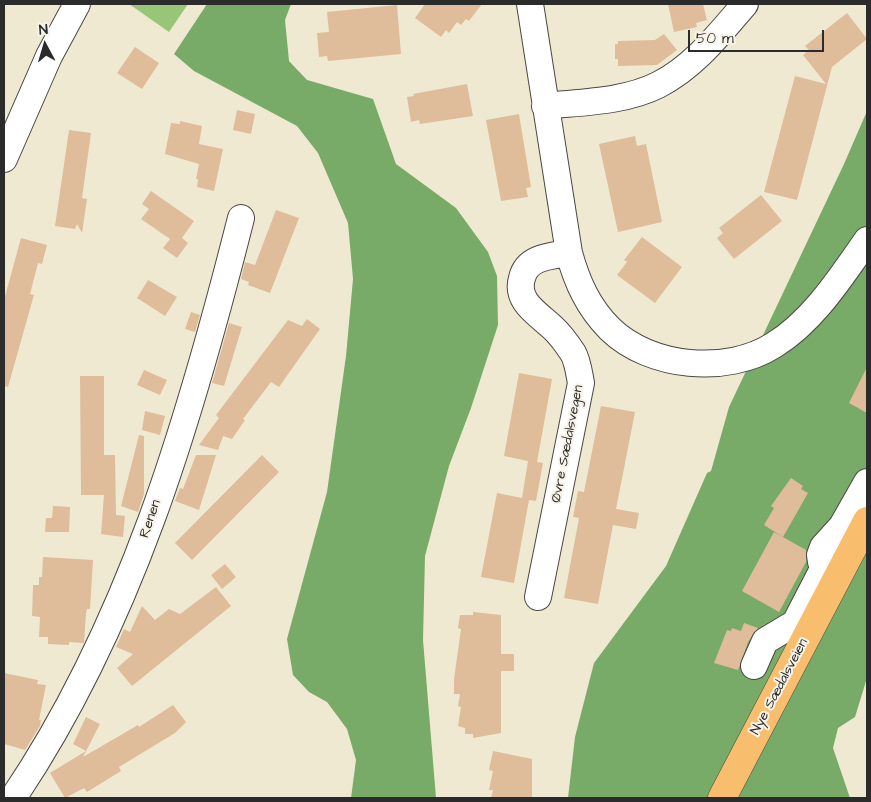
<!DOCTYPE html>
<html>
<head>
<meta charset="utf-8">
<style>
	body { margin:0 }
	#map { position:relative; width:871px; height:802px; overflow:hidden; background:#f0e9d2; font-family:"Architects Daughter",sans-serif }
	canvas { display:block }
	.frame { position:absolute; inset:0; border:5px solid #2b2b2b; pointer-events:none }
	.north { position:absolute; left:20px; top:20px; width:50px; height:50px; -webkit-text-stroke:4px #f7f3e8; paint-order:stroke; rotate:354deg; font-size:14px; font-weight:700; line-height:20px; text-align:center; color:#2b2b2b }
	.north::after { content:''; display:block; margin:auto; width:18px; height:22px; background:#2b2b2b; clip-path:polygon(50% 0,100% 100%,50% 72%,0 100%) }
	.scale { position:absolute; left:688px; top:30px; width:136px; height:22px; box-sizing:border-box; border:2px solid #2b2b2b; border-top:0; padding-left:6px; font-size:15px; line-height:18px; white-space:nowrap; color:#2b2b2b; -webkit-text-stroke:4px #f7f3e8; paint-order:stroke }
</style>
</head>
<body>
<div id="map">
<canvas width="871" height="802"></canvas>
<div class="frame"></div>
<div class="north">N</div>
<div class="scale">50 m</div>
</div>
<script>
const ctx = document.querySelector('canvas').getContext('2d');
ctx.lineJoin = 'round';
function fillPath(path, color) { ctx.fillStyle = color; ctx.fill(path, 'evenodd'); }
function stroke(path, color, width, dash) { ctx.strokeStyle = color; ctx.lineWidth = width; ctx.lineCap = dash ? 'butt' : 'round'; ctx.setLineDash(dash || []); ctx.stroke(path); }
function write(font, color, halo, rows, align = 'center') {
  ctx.font = font + ' "Architects Daughter",sans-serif'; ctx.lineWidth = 4; ctx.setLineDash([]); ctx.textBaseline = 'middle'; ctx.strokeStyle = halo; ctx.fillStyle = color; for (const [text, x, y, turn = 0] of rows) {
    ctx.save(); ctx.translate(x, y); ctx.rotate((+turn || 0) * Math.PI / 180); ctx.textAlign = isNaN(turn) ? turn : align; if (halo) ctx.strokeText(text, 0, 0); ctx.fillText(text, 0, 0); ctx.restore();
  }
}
fillPath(new Path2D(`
	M 129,4 L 188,4 L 169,32 Z`), '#96c676');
fillPath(new Path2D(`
	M 207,4 L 291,4 L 285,20 L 289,61 L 307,80 L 373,99 L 396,164 L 456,208 L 488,252 L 497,276 L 498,325 L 471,408 L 449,466 L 425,556 L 423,640 L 436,798 L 351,798 L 356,760 L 347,729 L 327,702 L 309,692 L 293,675 L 287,639 L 327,492 L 346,356 L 353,279 L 348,223 L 318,153 L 297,126 L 194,71 L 174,54 Z
	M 867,111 L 867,678 L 855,717 L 838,728 L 833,748 L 850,798 L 568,798 L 575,737 L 594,663 L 666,566 L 707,473 L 711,471 L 729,407 L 844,164 Z`), '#78ab67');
fillPath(new Path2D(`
	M 425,4 L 482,4 L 469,21 L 466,19 L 461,25 L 457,22 L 449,33 L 446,30 L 441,37 L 415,18 Z
	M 668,4 L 703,4 L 707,20 L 696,23 L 697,27 L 674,32 Z
	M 397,5 L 401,54 L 328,61 L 327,56 L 319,57 L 317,33 L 329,32 L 327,12 Z
	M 847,13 L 867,39 L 832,67 L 797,200 L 764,192 L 795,76 L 826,84 L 803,55 L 809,50 L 805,46 Z
	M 664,34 L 677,50 L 657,65 L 618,66 L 618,59 L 615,59 L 615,44 L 618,44 L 618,41 L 655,40 Z
	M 135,47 L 159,63 L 142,89 L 117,73 Z
	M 467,84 L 473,116 L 420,124 L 419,120 L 411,122 L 407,97 L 414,96 L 413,94 Z
	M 237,110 L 255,114 L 251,134 L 233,130 Z
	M 519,114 L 531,187 L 526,188 L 528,197 L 501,201 L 486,120 Z
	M 180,121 L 202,126 L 199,144 L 223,149 L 214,191 L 197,187 L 198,179 L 196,179 L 199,164 L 165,154 L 171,123 L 180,124 Z
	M 69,130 L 91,133 L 82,198 L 87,199 L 82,233 L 77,224 L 75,229 L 55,226 Z
	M 635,136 L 637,146 L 646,144 L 662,222 L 618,232 L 599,144 Z
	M 151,191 L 194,221 L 182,238 L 188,243 L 177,258 L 163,248 L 170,239 L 141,219 L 149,209 L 142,204 Z
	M 761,195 L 782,221 L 734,259 L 717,238 L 723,233 L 719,228 Z
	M 276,210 L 299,218 L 270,293 L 248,285 L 249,282 L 241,279 L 245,262 L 255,265 Z
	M 642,237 L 682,267 L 655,303 L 617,275 L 627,262 L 624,260 Z
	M 21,238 L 47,245 L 42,264 L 38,263 L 30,294 L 34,295 L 8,387 L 4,386 L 4,300 Z
	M 148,280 L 177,297 L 165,316 L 137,298 Z
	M 191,312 L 200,315 L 195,332 L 185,329 Z
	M 307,319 L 320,329 L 279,387 L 271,382 L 243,419 L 245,420 L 232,439 L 223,436 L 218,450 L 199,445 L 219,418 L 216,415 L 288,320 L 302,326 Z
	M 229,323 L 242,327 L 224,386 L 212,383 Z
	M 867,367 L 867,413 L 849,403 Z
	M 144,370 L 167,380 L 160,395 L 137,385 Z
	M 519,373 L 552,379 L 537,462 L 543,463 L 536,501 L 529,500 L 514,583 L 481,577 L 497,493 L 522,498 L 528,461 L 504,456 Z
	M 80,376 L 104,376 L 104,455 L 115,455 L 116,515 L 125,516 L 123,537 L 101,534 L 104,495 L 81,495 Z
	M 601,406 L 635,412 L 616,509 L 639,513 L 636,529 L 613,525 L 598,604 L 564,598 L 579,518 L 573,517 L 578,491 L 584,492 Z
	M 145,411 L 165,416 L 160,435 L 142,430 Z
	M 139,435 L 144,436 L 144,494 L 138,512 L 121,506 Z
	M 196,455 L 216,455 L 199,510 L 175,501 L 180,488 L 183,489 Z
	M 262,455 L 279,472 L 192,560 L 175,543 Z
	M 791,478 L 803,486 L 801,489 L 808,493 L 783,537 L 764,525 L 774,508 L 771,506 Z
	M 53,506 L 70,507 L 69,532 L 45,532 L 46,518 L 52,518 Z
	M 774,532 L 806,550 L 806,562 L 779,612 L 742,591 Z
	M 43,557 L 93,560 L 90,609 L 87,609 L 86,613 L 84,643 L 69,642 L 69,645 L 48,644 L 48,637 L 39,637 L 40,617 L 32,616 L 33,585 L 39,585 L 39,577 L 42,577 Z
	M 225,564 L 236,577 L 222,589 L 211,575 Z
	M 216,587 L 231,606 L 132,686 L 117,668 L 133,654 L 116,647 L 124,629 L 130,632 L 142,606 L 155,620 L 169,609 L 180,614 Z
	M 473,612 L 501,615 L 501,654 L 514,654 L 514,671 L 501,671 L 501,733 L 473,738 L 473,734 L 465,734 L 465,728 L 458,726 L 461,707 L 458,706 L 460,694 L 454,694 L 454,679 L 461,629 L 458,628 L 460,615 L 473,615 Z
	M 744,623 L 758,628 L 748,642 L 738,670 L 714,663 L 727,630 L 731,631 L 732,628 L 741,631 Z
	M 4,673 L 38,680 L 37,684 L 46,685 L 39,720 L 41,720 L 40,726 L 25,750 L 4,744 Z
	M 173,705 L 186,722 L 175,733 L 119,767 L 121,771 L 87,792 L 84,788 L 65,798 L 50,773 L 86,751 L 73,744 L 86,717 L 100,724 L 83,757 L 138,725 L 139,727 Z
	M 493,751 L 532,759 L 532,798 L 491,798 L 493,790 L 489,790 L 493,771 L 489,770 Z`), '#dfbc9a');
const minor = new Path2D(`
	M 530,4 L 569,253 C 577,282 588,307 610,329 C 650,368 727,375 774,345 C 813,321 841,277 867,240
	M 545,106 C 582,102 624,102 658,85 C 694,67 720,33 745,4
	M 4,159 L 49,56 L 77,4
	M 838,575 L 824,567 L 821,562 L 820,555 L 823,547 L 842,526 L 867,482
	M 538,597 L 581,383 C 579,373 578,362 573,353 C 567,344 560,334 552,327 C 537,313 515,301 522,278 C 527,257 550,256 569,253
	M 754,666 L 765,641 L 795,623 L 824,567
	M 13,798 C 130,625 190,420 241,218`);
const major = new Path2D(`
	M 722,798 L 867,521`);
stroke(minor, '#494844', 28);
stroke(major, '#494844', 29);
stroke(minor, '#fff', 26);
stroke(major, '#f9be6d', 28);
write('14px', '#2b2b2b', '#f7f3e8', [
	["Øvre Sædalsvegen",568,444,-79],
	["Renen",151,519,-71],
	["Nye Sædalsveien",780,687,-62]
]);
</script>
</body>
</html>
